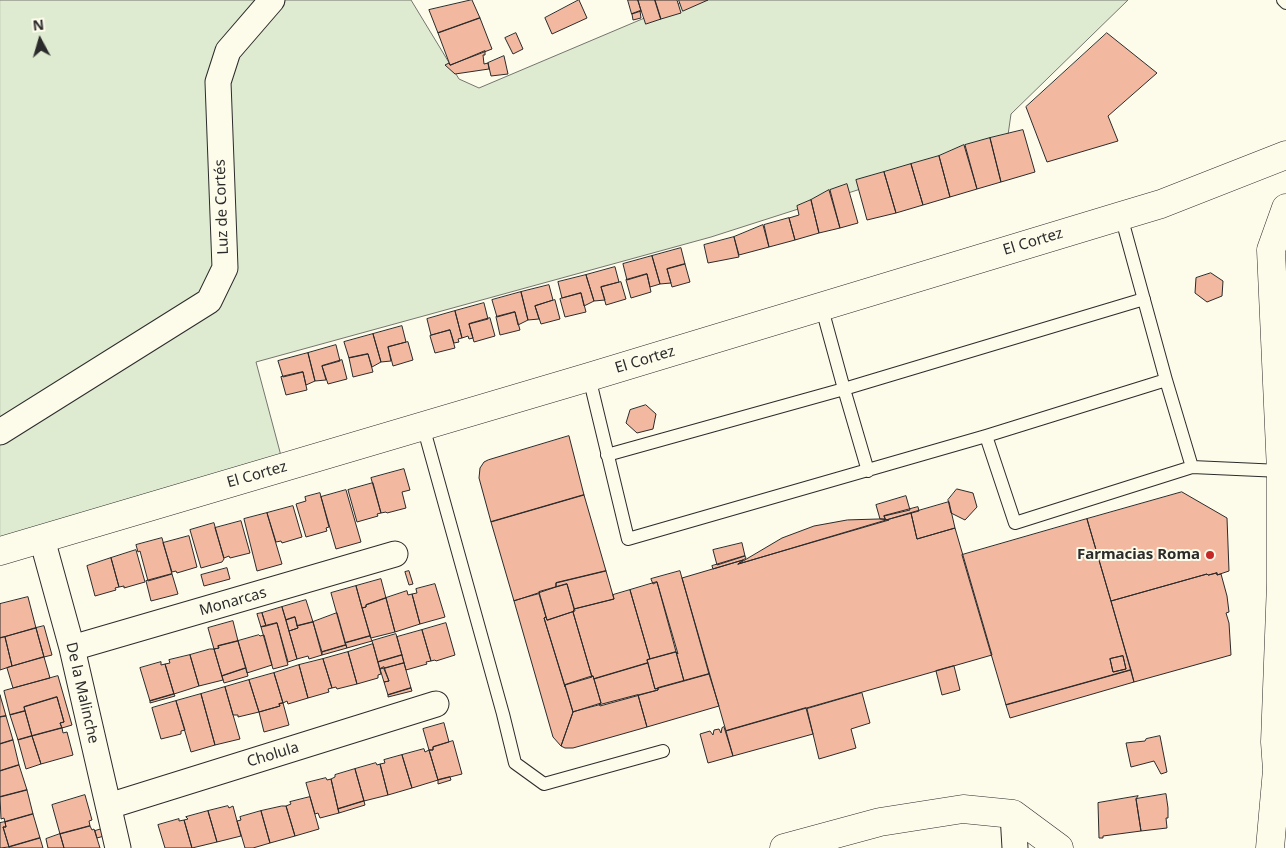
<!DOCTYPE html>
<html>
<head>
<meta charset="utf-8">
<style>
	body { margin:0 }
	#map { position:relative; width:1286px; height:848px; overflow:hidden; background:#fdfbea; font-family:"Noto Sans",sans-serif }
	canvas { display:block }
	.north { position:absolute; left:15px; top:15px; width:50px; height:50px; -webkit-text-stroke:4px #fdfbea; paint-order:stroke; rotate:354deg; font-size:14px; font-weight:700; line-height:20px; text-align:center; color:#2b2b2b }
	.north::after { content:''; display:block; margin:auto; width:18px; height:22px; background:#2b2b2b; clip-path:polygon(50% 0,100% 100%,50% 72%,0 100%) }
</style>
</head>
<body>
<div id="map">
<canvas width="1286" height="848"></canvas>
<div class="north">N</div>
</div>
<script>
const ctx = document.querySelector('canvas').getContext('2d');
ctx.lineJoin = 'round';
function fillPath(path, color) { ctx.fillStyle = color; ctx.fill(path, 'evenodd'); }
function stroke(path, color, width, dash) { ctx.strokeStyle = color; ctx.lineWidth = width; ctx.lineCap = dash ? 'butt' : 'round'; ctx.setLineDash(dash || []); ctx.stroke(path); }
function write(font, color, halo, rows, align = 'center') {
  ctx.font = font + ' "Noto Sans",sans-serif'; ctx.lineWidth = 4; ctx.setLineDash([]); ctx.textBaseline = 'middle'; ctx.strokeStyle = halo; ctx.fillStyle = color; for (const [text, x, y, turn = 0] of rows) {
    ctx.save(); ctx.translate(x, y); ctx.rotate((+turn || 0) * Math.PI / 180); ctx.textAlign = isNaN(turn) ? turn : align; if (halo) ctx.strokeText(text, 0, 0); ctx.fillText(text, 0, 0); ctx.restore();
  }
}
const green = new Path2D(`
	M 0,0 L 411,0 L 459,79 L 479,88 L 687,0 L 1128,0 L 1011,114 L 1007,142 L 711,237 L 256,362 L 284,467 L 0,551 Z`);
fillPath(green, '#deebd1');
stroke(green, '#74746e', 1);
const building = new Path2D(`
	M 472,0 L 480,18 L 438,33 L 429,10 Z
	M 579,0 L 587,18 L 552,34 L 545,18 Z
	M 628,0 L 638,0 L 641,11 L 632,14 Z
	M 638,0 L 655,0 L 661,19 L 646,24 Z
	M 655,0 L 677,0 L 681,13 L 661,19 Z
	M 679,0 L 708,0 L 683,11 Z
	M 640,11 L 641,18 L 633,20 L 632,14 Z
	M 480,18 L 492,49 L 450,65 L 438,33 Z
	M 516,33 L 523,49 L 513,54 L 505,38 Z
	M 1107,33 L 1157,73 L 1108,116 L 1118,141 L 1047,162 L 1026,107 Z
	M 485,51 L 485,55 L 483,55 L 484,64 L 488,63 L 489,69 L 455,74 L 445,65 L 449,63 L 450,65 Z
	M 504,56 L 508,74 L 491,76 L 488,63 Z
	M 1023,130 L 1035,172 L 1001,182 L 990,138 Z
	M 990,138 L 1001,182 L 977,189 L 965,145 Z
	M 964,145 L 977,189 L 950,197 L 939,156 Z
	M 939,156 L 950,197 L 923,205 L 911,164 Z
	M 911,164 L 923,205 L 896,213 L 884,172 Z
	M 884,172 L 896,213 L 867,220 L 856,180 Z
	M 847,184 L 858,223 L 840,228 L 830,190 Z
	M 829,190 L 840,228 L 819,233 L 811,200 Z
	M 811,200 L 819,233 L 795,240 L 789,218 L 799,215 L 797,206 Z
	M 789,218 L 795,240 L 769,247 L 764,225 Z
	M 763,225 L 769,247 L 739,255 L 734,237 Z
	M 734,237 L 739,257 L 708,263 L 704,245 Z
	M 681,248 L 685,264 L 667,269 L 671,283 L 660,284 L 652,256 Z
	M 652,256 L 660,284 L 650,287 L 647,274 L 627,280 L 623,264 Z
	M 685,264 L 690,282 L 672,287 L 667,269 Z
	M 615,267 L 619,282 L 601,287 L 605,300 L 594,301 L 586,275 Z
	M 1211,273 L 1223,281 L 1222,296 L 1207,302 L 1195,293 L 1196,278 Z
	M 647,274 L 651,292 L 631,298 L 626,280 Z
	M 586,275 L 594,301 L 584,306 L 581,293 L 562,298 L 558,282 Z
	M 621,282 L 626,299 L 606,305 L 601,287 Z
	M 549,285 L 553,300 L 535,306 L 539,319 L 528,320 L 521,292 Z
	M 521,292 L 528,320 L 518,325 L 515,312 L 497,317 L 492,300 Z
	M 581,293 L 586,312 L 565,317 L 560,299 Z
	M 555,300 L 560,319 L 541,324 L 535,306 Z
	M 484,303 L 488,319 L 469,324 L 473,338 L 469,339 L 468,336 L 462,338 L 455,311 Z
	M 455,311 L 462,338 L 458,339 L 459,342 L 454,343 L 450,330 L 431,335 L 427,319 Z
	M 515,312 L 520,330 L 500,335 L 496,317 Z
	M 490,318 L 495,336 L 474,342 L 469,324 Z
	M 402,326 L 406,342 L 388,347 L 391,361 L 381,362 L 373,334 Z
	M 450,330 L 455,348 L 435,353 L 430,336 Z
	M 373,334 L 381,362 L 372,367 L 368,354 L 349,358 L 344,342 Z
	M 408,342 L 413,360 L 393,366 L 388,347 Z
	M 336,345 L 340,361 L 322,366 L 326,380 L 315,381 L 308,353 Z
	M 308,353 L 315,381 L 306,385 L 303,372 L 283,377 L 278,361 Z
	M 368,354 L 373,372 L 353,377 L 349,358 Z
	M 342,360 L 347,379 L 328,384 L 322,366 Z
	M 303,372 L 307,390 L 286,395 L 281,377 Z
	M 646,405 L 656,414 L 653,429 L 637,433 L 626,423 L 630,410 Z
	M 569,436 L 584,495 L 491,522 L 479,478 L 480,468 L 484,462 L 488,460 Z
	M 404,469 L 410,490 L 402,492 L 406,508 L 387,513 L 386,512 L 381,513 L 371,478 Z
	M 373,483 L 381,513 L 377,514 L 378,516 L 357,522 L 348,490 Z
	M 957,489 L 973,493 L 977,507 L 965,520 L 951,513 L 948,500 Z
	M 346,490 L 361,542 L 336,549 L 321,497 Z
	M 1182,492 L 1227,518 L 1229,571 L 1217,575 L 1217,573 L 1208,575 L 1207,574 L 1111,601 L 1087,519 Z
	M 320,493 L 329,527 L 326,528 L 327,531 L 306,537 L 296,504 L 306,501 L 305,497 Z
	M 584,495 L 606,571 L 556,583 L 556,587 L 514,601 L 491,522 Z
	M 906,496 L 910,510 L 884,516 L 885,519 L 880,519 L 876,505 Z
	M 949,502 L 955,528 L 917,539 L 911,513 Z
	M 293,506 L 302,537 L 282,543 L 281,541 L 276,542 L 267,513 Z
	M 918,507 L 919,511 L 886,520 L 884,516 Z
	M 267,513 L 282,564 L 257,571 L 244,519 Z
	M 911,513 L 917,539 L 955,528 L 992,655 L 726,731 L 682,578 L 743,560 L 738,564 Z
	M 881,519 L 889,520 L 738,564 L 782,538 L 814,526 L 847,520 Z
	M 1087,519 L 1131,670 L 1006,705 L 962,555 ZM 1123,656 L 1126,669 L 1113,672 L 1110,659 Z
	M 241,521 L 250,553 L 230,558 L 229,556 L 224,558 L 215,528 Z
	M 214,523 L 224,559 L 222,562 L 201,568 L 190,530 Z
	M 189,536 L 197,567 L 177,573 L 176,571 L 172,572 L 163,543 Z
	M 162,538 L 172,574 L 148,581 L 140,551 L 138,552 L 136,545 Z
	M 742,543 L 745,556 L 717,565 L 713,550 Z
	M 136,550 L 145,582 L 124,588 L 124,586 L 119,587 L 111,558 Z
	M 745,556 L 746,558 L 743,560 L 713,569 L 712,566 Z
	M 111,558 L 119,587 L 115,588 L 116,590 L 95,596 L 87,566 Z
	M 227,568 L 230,579 L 204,586 L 201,575 Z
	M 409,571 L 413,584 L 409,585 L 405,572 Z
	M 606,571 L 614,599 L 574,609 L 567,584 L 556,587 L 556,583 Z
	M 680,571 L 709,674 L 684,681 L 657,582 L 653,584 L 651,579 Z
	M 1217,573 L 1217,575 L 1221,574 L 1227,596 L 1229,612 L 1226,613 L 1229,623 L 1231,655 L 1134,682 L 1111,601 L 1207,574 L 1208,575 Z
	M 172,574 L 178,594 L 151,601 L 146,581 Z
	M 381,579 L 386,598 L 366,605 L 366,607 L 362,608 L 356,586 Z
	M 657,582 L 678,654 L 676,652 L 650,659 L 630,590 Z
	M 435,584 L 445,617 L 420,624 L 412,594 L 417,593 L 416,589 Z
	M 567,584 L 575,611 L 547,620 L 539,592 Z
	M 356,586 L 370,636 L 345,643 L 331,593 Z
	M 630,590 L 650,659 L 647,660 L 648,663 L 594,679 L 593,676 L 592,677 L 573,612 L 574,609 L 614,599 L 613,595 Z
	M 407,591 L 408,595 L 412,594 L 420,624 L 395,632 L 386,598 Z
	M 539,594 L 546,617 L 544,618 L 573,712 L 561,746 L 553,737 L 514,601 Z
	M 28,597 L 36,628 L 0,638 L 0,604 Z
	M 386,598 L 395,632 L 371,638 L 362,608 L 366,607 L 366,605 Z
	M 306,600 L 313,622 L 297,626 L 295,617 L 286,620 L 282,607 Z
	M 282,607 L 297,659 L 288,662 L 277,623 L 266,626 L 262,613 Z
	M 573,612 L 592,677 L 565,685 L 565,687 L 544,618 L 546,617 L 547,620 Z
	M 262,613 L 266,626 L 261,627 L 257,614 Z
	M 337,613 L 346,645 L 322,652 L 313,622 Z
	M 295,617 L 298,628 L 289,631 L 286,620 Z
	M 233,621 L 238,641 L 218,646 L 219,648 L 214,649 L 208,628 Z
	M 313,622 L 322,655 L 309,659 L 308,656 L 297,659 L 289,631 L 298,628 L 297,626 Z
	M 277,623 L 288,665 L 273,669 L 261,627 Z
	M 446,623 L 455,655 L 436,661 L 435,660 L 431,661 L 422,630 Z
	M 44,626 L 52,655 L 44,657 L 36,628 Z
	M 36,628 L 44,657 L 12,666 L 5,637 Z
	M 422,630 L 431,661 L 426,662 L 427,664 L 406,670 L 397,637 Z
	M 396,634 L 402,655 L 378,662 L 372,641 Z
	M 259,635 L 260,636 L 264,635 L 272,665 L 247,673 L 238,641 Z
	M 370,636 L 372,641 L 347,648 L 345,643 Z
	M 5,637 L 12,666 L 0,670 L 0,638 Z
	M 238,641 L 246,668 L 222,676 L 214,649 L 219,648 L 218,646 Z
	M 373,644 L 381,674 L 378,675 L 378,678 L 357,684 L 348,652 Z
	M 346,645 L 347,648 L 322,655 L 322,652 Z
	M 210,649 L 214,649 L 223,680 L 199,686 L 190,655 Z
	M 348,652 L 357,684 L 337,689 L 336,687 L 332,688 L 323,659 Z
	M 676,652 L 684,681 L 655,689 L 647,660 Z
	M 190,655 L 199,686 L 174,694 L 165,664 L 170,663 L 169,660 Z
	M 402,655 L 404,663 L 380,669 L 378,662 Z
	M 1123,656 L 1126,669 L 1113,672 L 1110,659 Z
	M 44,657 L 50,678 L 13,688 L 7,668 Z
	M 323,659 L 332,688 L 328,689 L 329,692 L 308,698 L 299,665 Z
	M 161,662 L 161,665 L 165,664 L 174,694 L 150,701 L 140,668 Z
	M 404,663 L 411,688 L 388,695 L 384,682 L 389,681 L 384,669 Z
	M 648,663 L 655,689 L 658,688 L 658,690 L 600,706 L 599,704 L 601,703 L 594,679 Z
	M 299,665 L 308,698 L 288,704 L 287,701 L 283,703 L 274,673 Z
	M 954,666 L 960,690 L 942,695 L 936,671 Z
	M 384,667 L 389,681 L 384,682 L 380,669 Z
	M 246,668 L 248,676 L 224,683 L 222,676 Z
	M 1131,670 L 1134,682 L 1010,718 L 1006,705 Z
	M 274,673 L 283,703 L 279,704 L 280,706 L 259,712 L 249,680 Z
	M 709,674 L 719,706 L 647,727 L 638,695 L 658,690 L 658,688 Z
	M 58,676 L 72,725 L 62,728 L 60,723 L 64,722 L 57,697 L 24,707 L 25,711 L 10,715 L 4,691 Z
	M 593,676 L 601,703 L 573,712 L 565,685 Z
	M 249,680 L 259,712 L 238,717 L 238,715 L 233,715 L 225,687 Z
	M 225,687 L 240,739 L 215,745 L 201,694 Z
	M 411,688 L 412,691 L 388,697 L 388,695 Z
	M 862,693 L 870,723 L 851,729 L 856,748 L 819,759 L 807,709 Z
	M 174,694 L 175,696 L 150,703 L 150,701 Z
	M 201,694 L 215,745 L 191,752 L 176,701 Z
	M 0,695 L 6,716 L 0,717 Z
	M 638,695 L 647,727 L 573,748 L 565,748 L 561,746 L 573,712 Z
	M 57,697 L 64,722 L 60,723 L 62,728 L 32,736 L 24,707 Z
	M 176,701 L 185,730 L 181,731 L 181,734 L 161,739 L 152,708 Z
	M 283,703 L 289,725 L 264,732 L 259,712 L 280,706 L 279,704 Z
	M 806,708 L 813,734 L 733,756 L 726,731 Z
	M 25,711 L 32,736 L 18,740 L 10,715 Z
	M 6,716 L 13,740 L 0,744 L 0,717 Z
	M 444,723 L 449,742 L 433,747 L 433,750 L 429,750 L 423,729 Z
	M 724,727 L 733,756 L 708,763 L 700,734 L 710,731 L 713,735 L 714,730 L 719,729 L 721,733 L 722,728 Z
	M 62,728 L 63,733 L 67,732 L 73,755 L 41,764 L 32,736 Z
	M 32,736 L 41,764 L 26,769 L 18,740 Z
	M 1160,736 L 1167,772 L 1161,774 L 1154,761 L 1131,767 L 1126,743 L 1145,741 L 1146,739 Z
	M 13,740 L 19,765 L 0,771 L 0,744 Z
	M 453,741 L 462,774 L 438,780 L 429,750 L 433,750 L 433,747 Z
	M 424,749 L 425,752 L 429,750 L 438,780 L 412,788 L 402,755 Z
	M 402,755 L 412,788 L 388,795 L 380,764 L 385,763 L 384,760 Z
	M 376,763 L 377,765 L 380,764 L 388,795 L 364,801 L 355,769 Z
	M 19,765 L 27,790 L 0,797 L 0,771 Z
	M 355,769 L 364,801 L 338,809 L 331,779 L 335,777 L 335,775 Z
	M 450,777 L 451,780 L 438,784 L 438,780 Z
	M 326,778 L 327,780 L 331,779 L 339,813 L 320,818 L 318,813 L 315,814 L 306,783 Z
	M 27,790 L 33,814 L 5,822 L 4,818 L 1,819 L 0,797 Z
	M 1166,794 L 1168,808 L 1168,818 L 1166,818 L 1167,828 L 1141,831 L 1136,799 Z
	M 85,795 L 92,820 L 89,821 L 90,826 L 60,834 L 52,805 Z
	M 1138,796 L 1136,799 L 1141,831 L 1103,836 L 1103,838 L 1099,838 L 1098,803 Z
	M 310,797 L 319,829 L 295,836 L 286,806 L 291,804 L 290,802 Z
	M 364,801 L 365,805 L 339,813 L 338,809 Z
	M 228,806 L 229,808 L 233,806 L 241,836 L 217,842 L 208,811 Z
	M 282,806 L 286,806 L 295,836 L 270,843 L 261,811 Z
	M 208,811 L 217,842 L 192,848 L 184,820 L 188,819 L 186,817 Z
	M 261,811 L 270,843 L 253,848 L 245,848 L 237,821 L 241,820 L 240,817 Z
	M 33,814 L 40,838 L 9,847 L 3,827 L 6,827 L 5,822 Z
	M 179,819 L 179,821 L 184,820 L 192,848 L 165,848 L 158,825 Z
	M 5,822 L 6,827 L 3,827 L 9,847 L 0,848 L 0,823 Z
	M 90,826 L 92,830 L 94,829 L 100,848 L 64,848 L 60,834 Z
	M 102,829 L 104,836 L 97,838 L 95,831 Z
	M 60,834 L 64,848 L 48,848 L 46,839 Z
	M 40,838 L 43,848 L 9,848 L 9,847 Z`);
fillPath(building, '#f2b8a0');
stroke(building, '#2b2b2b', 1);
const lane = new Path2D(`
	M 1283,0 L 1286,3
	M 1121,216 L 1166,380
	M 821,305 L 844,389 L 868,471
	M 589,377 L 628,539 L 986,436 L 1166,380 L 1192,467 L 1281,471
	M 423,426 L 503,714 L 515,763 L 544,784 L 663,751
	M 986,436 L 1015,523 L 1192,467
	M 607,455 L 844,389 L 1144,299`);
const street = new Path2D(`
	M 0,432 L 209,301 L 225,268 L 218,82 L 228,51 L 272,0
	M 42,539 L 72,648 L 118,848
	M 72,648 L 395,554
	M 109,806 L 436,704
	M 1013,814 L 1015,848`);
const secondary = new Path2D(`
	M 0,551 L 589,377 L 1121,216 L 1161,204 L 1286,155
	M 784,848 L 880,822 L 963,809 L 1013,814 L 1059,848
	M 1270,848 L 1277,770 L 1275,742 L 1281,583 L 1281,471 L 1271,250 L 1286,208`);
stroke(lane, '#2b2b2b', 14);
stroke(street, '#2b2b2b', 27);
stroke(secondary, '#2b2b2b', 29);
stroke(lane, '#fdfbea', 12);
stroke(street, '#fdfbea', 25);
stroke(secondary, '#fdfbea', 28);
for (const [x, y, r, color] of [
	[1210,555,5,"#c62828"]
]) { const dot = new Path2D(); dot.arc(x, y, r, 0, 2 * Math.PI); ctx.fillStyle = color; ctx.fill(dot); stroke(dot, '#fdfbea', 2); }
write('15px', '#2b2b2b', '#fdfbea', [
	["Luz de Cortés",222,207,-92],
	["El Cortez",1033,242,-17],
	["El Cortez",645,360,-17],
	["El Cortez",257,475,-16],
	["Monarcas",233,602,-16],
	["De la Malinche",82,693,77],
	["Cholula",273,755,-17]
]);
write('bold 15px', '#2b2b2b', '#fdfbea', [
	["Farmacias Roma",1200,555]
], 'right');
</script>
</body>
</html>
